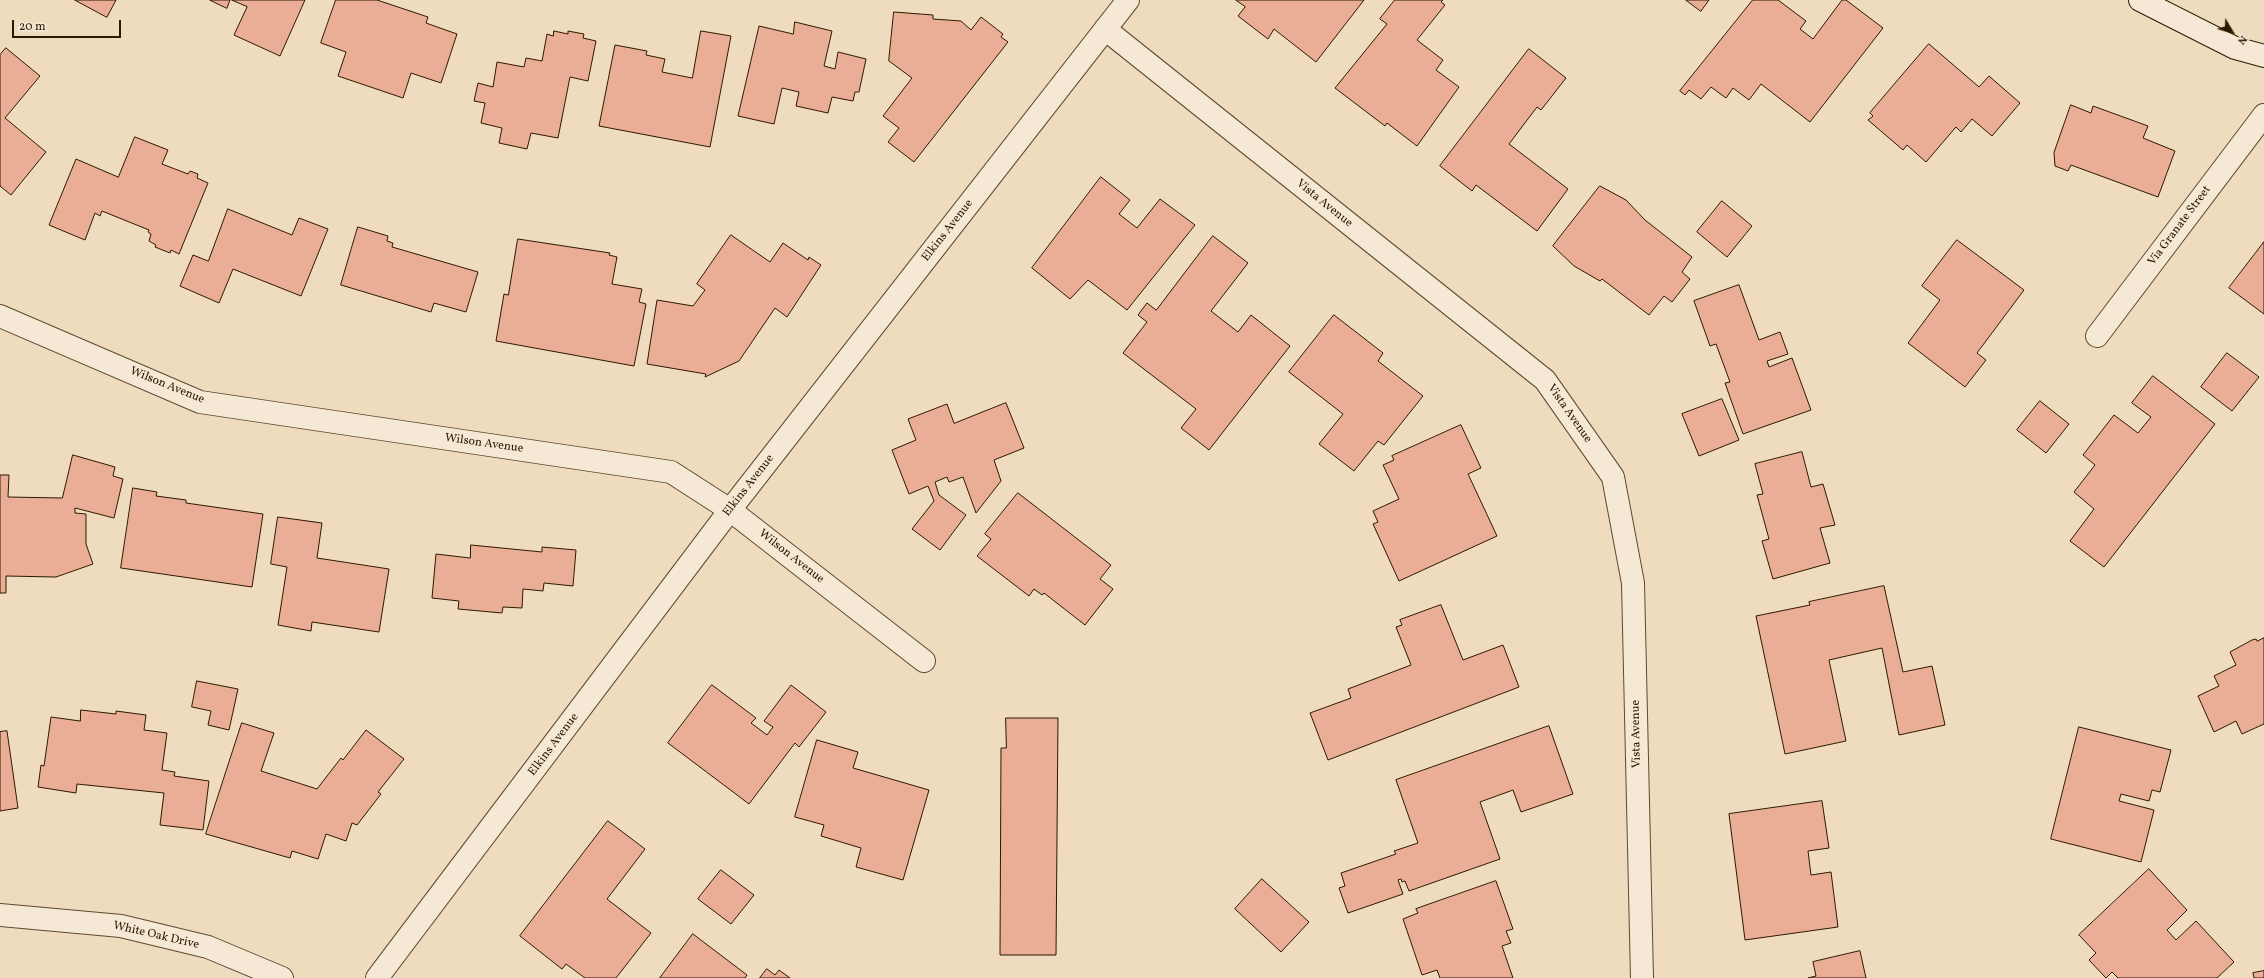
<!DOCTYPE html>
<html>
<head>
<meta charset="utf-8">
<style>
	body { margin:0 }
	#map { position:relative; width:2264px; height:978px; overflow:hidden; background:#efdbbd; font-family:Vollkorn,serif }
	canvas { display:block }
	.north { position:absolute; left:2212px; top:12px; width:40px; height:40px; -webkit-text-stroke:3px #f5e8d4; paint-order:stroke; rotate:128deg; font-size:11px; font-weight:700; line-height:16px; text-align:center; color:#2d1900 }
	.north::after { content:''; display:block; margin:auto; width:14px; height:18px; background:#2d1900; clip-path:polygon(50% 0,100% 100%,50% 72%,0 100%) }
	.scale { position:absolute; left:12px; top:20px; width:109px; height:18px; box-sizing:border-box; border:2px solid #2d1900; border-top:0; padding-left:5px; font-size:12px; line-height:14px; white-space:nowrap; color:#2d1900; -webkit-text-stroke:3px #f5e8d4; paint-order:stroke }
</style>
</head>
<body>
<div id="map">
<canvas width="2264" height="978"></canvas>
<div class="north">N</div>
<div class="scale">20 m</div>
</div>
<script>
const ctx = document.querySelector('canvas').getContext('2d');
ctx.lineJoin = 'round';
function fillPath(path, color) { ctx.fillStyle = color; ctx.fill(path, 'evenodd'); }
function stroke(path, color, width, dash) { ctx.strokeStyle = color; ctx.lineWidth = width; ctx.lineCap = dash ? 'butt' : 'round'; ctx.setLineDash(dash || []); ctx.stroke(path); }
function write(font, color, halo, rows, align = 'center') {
  ctx.font = font + ' Vollkorn,serif'; ctx.lineWidth = 3.5; ctx.setLineDash([]); ctx.textBaseline = 'middle'; ctx.strokeStyle = halo; ctx.fillStyle = color; for (const [text, x, y, turn = 0] of rows) {
    ctx.save(); ctx.translate(x, y); ctx.rotate((+turn || 0) * Math.PI / 180); ctx.textAlign = isNaN(turn) ? turn : align; if (halo) ctx.strokeText(text, 0, 0); ctx.fillText(text, 0, 0); ctx.restore();
  }
}
const building = new Path2D(`
	M 75,0 L 116,0 L 107,17 Z
	M 210,0 L 230,0 L 227,8 Z
	M 232,0 L 305,0 L 280,56 L 234,35 L 247,7 Z
	M 336,0 L 377,0 L 428,17 L 426,23 L 457,34 L 441,83 L 411,73 L 403,98 L 338,76 L 346,52 L 321,43 Z
	M 1236,0 L 1364,0 L 1316,62 L 1274,29 L 1268,39 L 1238,16 L 1245,7 Z
	M 1395,0 L 1443,0 L 1441,2 L 1445,5 L 1417,40 L 1443,60 L 1436,70 L 1459,87 L 1417,146 L 1387,123 L 1385,126 L 1335,88 L 1387,24 L 1380,19 Z
	M 1686,0 L 1709,0 L 1701,11 Z
	M 1753,0 L 1778,0 L 1806,21 L 1800,29 L 1813,39 L 1842,0 L 1846,0 L 1883,28 L 1810,122 L 1761,84 L 1749,100 L 1733,88 L 1726,98 L 1711,87 L 1701,99 L 1689,90 L 1685,95 L 1680,91 Z
	M 894,12 L 933,15 L 933,19 L 961,21 L 971,30 L 981,17 L 1003,34 L 1001,37 L 1008,42 L 914,162 L 888,142 L 899,128 L 883,116 L 912,78 L 889,61 Z
	M 795,22 L 832,31 L 824,66 L 835,69 L 838,52 L 866,59 L 859,92 L 855,92 L 853,101 L 832,97 L 828,113 L 796,106 L 799,92 L 782,88 L 774,124 L 738,116 L 759,26 L 793,34 Z
	M 554,31 L 568,34 L 568,31 L 584,34 L 583,38 L 596,41 L 588,81 L 570,77 L 558,138 L 531,133 L 527,149 L 499,143 L 502,128 L 481,123 L 485,103 L 474,101 L 478,83 L 493,87 L 497,62 L 524,67 L 526,58 L 542,61 L 547,34 L 553,36 Z
	M 701,31 L 731,36 L 710,147 L 599,126 L 615,45 L 647,51 L 646,55 L 665,59 L 662,72 L 692,78 Z
	M 1929,44 L 1979,87 L 1989,76 L 2020,103 L 1992,136 L 1972,119 L 1961,132 L 1956,127 L 1926,162 L 1907,145 L 1903,150 L 1868,120 L 1873,116 L 1870,113 Z
	M 6,48 L 40,76 L 5,118 L 46,152 L 11,195 L 0,186 L 0,55 Z
	M 1529,49 L 1566,78 L 1541,110 L 1537,107 L 1509,144 L 1568,189 L 1537,231 L 1476,185 L 1472,191 L 1440,166 Z
	M 2071,105 L 2091,113 L 2093,106 L 2148,126 L 2143,138 L 2175,151 L 2158,197 L 2071,165 L 2068,171 L 2055,166 L 2054,153 Z
	M 135,137 L 168,150 L 162,164 L 188,174 L 190,171 L 198,174 L 197,178 L 208,183 L 179,254 L 171,250 L 170,253 L 155,247 L 156,245 L 149,241 L 151,234 L 148,232 L 149,230 L 102,211 L 100,216 L 95,213 L 85,240 L 49,225 L 76,159 L 118,177 Z
	M 1101,177 L 1130,200 L 1119,214 L 1137,228 L 1160,199 L 1195,225 L 1127,310 L 1088,280 L 1070,299 L 1032,268 Z
	M 1600,186 L 1626,200 L 1645,220 L 1692,257 L 1682,272 L 1690,279 L 1672,302 L 1664,296 L 1649,315 L 1602,279 L 1600,281 L 1574,266 L 1553,246 Z
	M 1722,201 L 1752,226 L 1727,257 L 1697,232 Z
	M 228,209 L 292,235 L 299,218 L 328,229 L 301,296 L 233,269 L 219,303 L 180,286 L 193,255 L 208,261 Z
	M 358,227 L 388,236 L 387,241 L 393,243 L 392,247 L 478,272 L 466,312 L 434,303 L 431,312 L 341,285 Z
	M 731,235 L 770,262 L 783,243 L 808,260 L 809,257 L 821,265 L 787,317 L 775,308 L 739,361 L 705,377 L 706,374 L 647,364 L 657,300 L 693,306 L 705,290 L 697,284 Z
	M 1213,236 L 1248,263 L 1211,311 L 1238,332 L 1251,315 L 1290,346 L 1209,450 L 1181,428 L 1196,409 L 1123,353 L 1147,322 L 1138,315 L 1147,303 L 1156,310 Z
	M 518,239 L 610,253 L 609,255 L 617,257 L 612,284 L 642,289 L 639,302 L 646,304 L 634,366 L 496,341 L 504,294 L 508,295 Z
	M 1957,240 L 2024,290 L 1977,353 L 1986,360 L 1965,387 L 1908,343 L 1940,300 L 1922,286 Z
	M 2264,242 L 2264,314 L 2229,288 Z
	M 1739,285 L 1759,340 L 1780,332 L 1788,354 L 1767,361 L 1769,367 L 1792,358 L 1811,410 L 1743,434 L 1725,383 L 1730,382 L 1716,344 L 1710,346 L 1694,301 Z
	M 1334,315 L 1383,353 L 1378,361 L 1423,396 L 1384,445 L 1378,441 L 1354,471 L 1319,444 L 1343,414 L 1289,372 Z
	M 2227,353 L 2259,377 L 2232,411 L 2201,387 Z
	M 2153,376 L 2215,424 L 2104,567 L 2070,541 L 2094,509 L 2074,492 L 2095,465 L 2083,455 L 2114,415 L 2138,433 L 2151,417 L 2132,403 Z
	M 1722,399 L 1739,440 L 1699,456 L 1682,414 Z
	M 2040,401 L 2069,424 L 2046,453 L 2017,430 Z
	M 1006,403 L 1024,448 L 994,460 L 1001,481 L 976,513 L 963,477 L 949,482 L 947,477 L 935,482 L 939,495 L 966,515 L 940,550 L 912,529 L 934,501 L 928,486 L 909,494 L 892,450 L 916,440 L 908,419 L 947,404 L 954,423 Z
	M 1461,425 L 1481,468 L 1468,474 L 1497,536 L 1399,581 L 1373,524 L 1378,522 L 1373,511 L 1399,499 L 1383,465 L 1394,460 L 1392,456 Z
	M 1802,452 L 1811,487 L 1823,484 L 1835,525 L 1820,528 L 1830,563 L 1773,579 L 1762,541 L 1769,539 L 1757,495 L 1763,494 L 1755,464 Z
	M 73,455 L 115,467 L 113,476 L 123,479 L 114,518 L 75,508 L 75,513 L 86,514 L 86,544 L 93,564 L 56,577 L 6,576 L 6,593 L 0,593 L 0,475 L 9,475 L 8,497 L 62,498 Z
	M 133,488 L 157,492 L 156,496 L 186,500 L 186,503 L 263,514 L 252,587 L 121,568 Z
	M 1018,493 L 1111,565 L 1100,579 L 1113,589 L 1085,625 L 1044,593 L 1042,595 L 1034,589 L 1029,596 L 977,556 L 991,539 L 985,534 Z
	M 278,517 L 322,523 L 317,558 L 389,569 L 379,632 L 312,622 L 311,631 L 278,625 L 287,567 L 271,564 Z
	M 471,545 L 542,552 L 542,547 L 576,550 L 573,586 L 544,583 L 543,591 L 523,589 L 522,608 L 503,607 L 502,613 L 458,609 L 459,601 L 432,598 L 436,554 L 470,558 Z
	M 1884,586 L 1903,672 L 1932,666 L 1945,725 L 1899,735 L 1882,648 L 1829,660 L 1846,741 L 1785,754 L 1756,616 L 1810,605 L 1809,602 Z
	M 1441,605 L 1463,660 L 1503,645 L 1519,687 L 1328,760 L 1310,713 L 1351,698 L 1348,689 L 1411,665 L 1396,627 L 1402,625 L 1400,620 Z
	M 2264,638 L 2264,724 L 2242,734 L 2236,721 L 2214,732 L 2198,696 L 2219,686 L 2214,676 L 2236,665 L 2230,652 L 2252,640 L 2256,639 L 2257,641 Z
	M 197,681 L 238,689 L 229,730 L 208,725 L 211,711 L 192,707 Z
	M 712,685 L 756,718 L 751,723 L 767,735 L 773,727 L 764,721 L 791,685 L 826,712 L 799,747 L 795,743 L 749,804 L 668,743 Z
	M 81,710 L 116,714 L 116,711 L 146,715 L 144,730 L 167,733 L 162,770 L 175,772 L 174,776 L 209,781 L 203,830 L 160,825 L 164,793 L 77,784 L 76,793 L 38,787 L 41,765 L 44,766 L 51,717 L 80,721 Z
	M 1006,718 L 1058,718 L 1056,955 L 1000,955 L 1001,748 L 1006,748 Z
	M 242,723 L 274,733 L 261,771 L 317,789 L 341,758 L 343,760 L 366,730 L 404,759 L 378,792 L 381,794 L 357,825 L 352,823 L 346,841 L 326,834 L 318,859 L 292,851 L 290,858 L 206,834 Z
	M 1549,726 L 1573,794 L 1521,812 L 1513,790 L 1480,802 L 1500,859 L 1409,891 L 1405,881 L 1402,882 L 1401,879 L 1398,880 L 1403,894 L 1348,913 L 1339,888 L 1345,886 L 1341,873 L 1396,854 L 1394,851 L 1418,843 L 1396,780 Z
	M 2079,727 L 2171,750 L 2160,792 L 2152,790 L 2149,801 L 2121,794 L 2119,801 L 2154,810 L 2141,862 L 2051,839 Z
	M 7,731 L 18,808 L 0,811 L 0,732 Z
	M 817,740 L 858,752 L 853,768 L 929,790 L 903,880 L 856,867 L 861,848 L 821,836 L 824,825 L 795,817 Z
	M 1822,801 L 1829,848 L 1808,851 L 1811,875 L 1831,872 L 1838,927 L 1745,940 L 1729,814 Z
	M 608,821 L 645,849 L 607,899 L 651,933 L 616,978 L 585,978 L 566,964 L 562,969 L 520,936 Z
	M 2149,869 L 2187,910 L 2167,930 L 2176,940 L 2196,921 L 2234,962 L 2217,978 L 2118,978 L 2112,972 L 2106,978 L 2089,960 L 2096,953 L 2079,935 Z
	M 721,870 L 754,895 L 731,924 L 698,899 Z
	M 1262,879 L 1309,922 L 1281,952 L 1235,909 Z
	M 1496,881 L 1513,929 L 1506,931 L 1511,943 L 1502,946 L 1513,978 L 1440,978 L 1437,970 L 1422,975 L 1403,919 L 1418,913 L 1416,909 Z
	M 693,934 L 747,975 L 745,978 L 660,978 Z
	M 1860,951 L 1866,978 L 1808,978 L 1816,976 L 1813,962 Z
	M 767,969 L 775,975 L 779,970 L 790,978 L 760,978 Z
	M 2264,971 L 2264,978 L 2254,978 L 2253,973 Z`);
fillPath(building, '#e9ae95');
stroke(building, '#2d1900', 1);
const street = new Path2D(`
	M 1105,29 L 1545,380 L 1613,477 L 1633,583 L 1642,978
	M 0,316 L 200,402 L 671,472 L 730,510 L 924,661
	M 2097,336 L 2264,115
	M 0,915 L 121,926 L 208,947 L 282,978
	M 377,978 L 730,510 L 1128,0`);
const secondary = new Path2D(`
	M 2140,0 L 2235,48 L 2264,56`);
stroke(street, '#5e4a2f', 24);
stroke(secondary, '#2d1900', 24);
stroke(street, '#f5e8d4', 22);
stroke(secondary, '#f5e8d4', 22);
write('12px', '#2d1900', '#f5e8d4', [
	["Vista Avenue",1324,204,39],
	["Via Granate Street",2180,226,-53],
	["Elkins Avenue",948,231,-52],
	["Wilson Avenue",167,386,22],
	["Vista Avenue",1569,414,55],
	["Wilson Avenue",484,444,8],
	["Elkins Avenue",749,486,-52],
	["Wilson Avenue",791,557,38],
	["Vista Avenue",1637,734,-91],
	["Elkins Avenue",554,745,-53],
	["White Oak Drive",156,936,13]
]);
</script>
</body>
</html>
